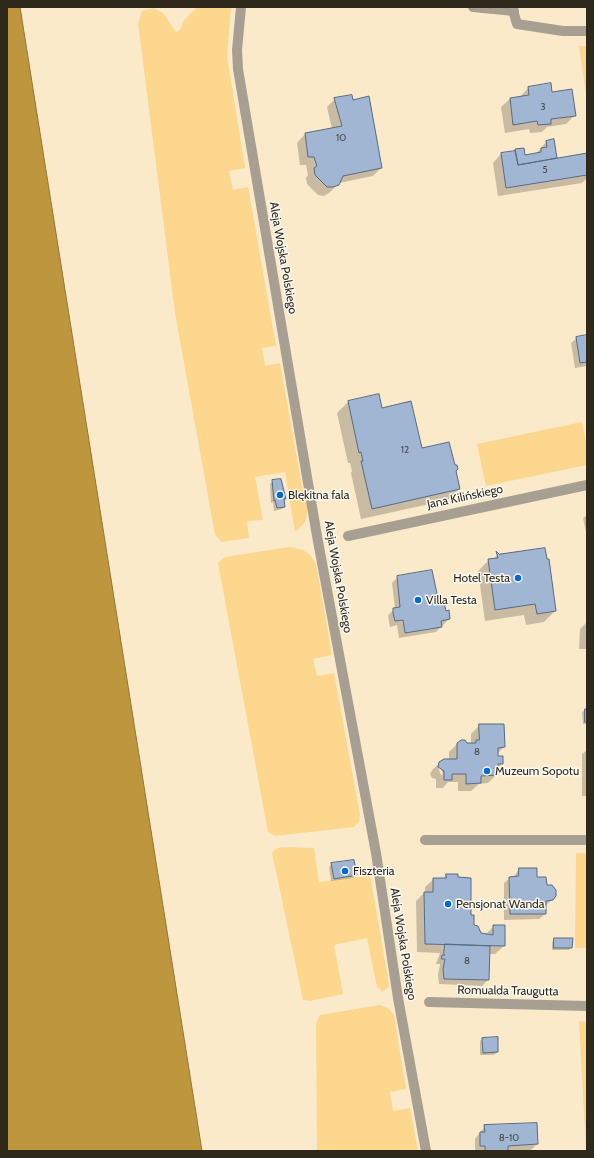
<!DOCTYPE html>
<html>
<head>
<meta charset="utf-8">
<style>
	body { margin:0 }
	#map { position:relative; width:594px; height:1158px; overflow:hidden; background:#fbeaca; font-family:Cabin,sans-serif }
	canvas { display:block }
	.frame { position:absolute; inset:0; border:8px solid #2f291c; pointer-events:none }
</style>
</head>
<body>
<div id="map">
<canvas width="594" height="1158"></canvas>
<div class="frame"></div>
</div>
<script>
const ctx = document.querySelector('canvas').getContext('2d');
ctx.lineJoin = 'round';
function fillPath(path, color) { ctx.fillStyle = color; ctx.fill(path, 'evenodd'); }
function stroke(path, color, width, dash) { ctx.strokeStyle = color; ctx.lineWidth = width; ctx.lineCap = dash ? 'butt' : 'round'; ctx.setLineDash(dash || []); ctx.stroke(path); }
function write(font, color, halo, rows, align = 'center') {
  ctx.font = font + ' Cabin,sans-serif'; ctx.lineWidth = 3; ctx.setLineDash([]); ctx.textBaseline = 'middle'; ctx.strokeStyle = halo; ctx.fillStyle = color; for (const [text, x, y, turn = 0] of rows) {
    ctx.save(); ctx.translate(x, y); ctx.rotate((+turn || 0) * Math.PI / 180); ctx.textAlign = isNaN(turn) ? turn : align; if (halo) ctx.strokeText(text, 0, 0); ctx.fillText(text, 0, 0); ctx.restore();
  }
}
fillPath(new Path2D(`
	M 197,7 L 231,7 L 227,56 L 245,168 L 229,171 L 233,190 L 248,187 L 276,346 L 262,348 L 265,366 L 280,363 L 304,497 L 307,497 C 309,512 308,523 295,532 L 285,472 L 255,477 L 263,520 L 247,521 L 249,538 L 222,542 L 215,535 L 175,313 L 138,23 L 142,11 L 154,8 L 163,13 L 176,32 L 180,30 L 184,20 Z
	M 579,46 L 587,46 L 587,102 Z
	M 582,422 L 587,446 L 587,465 L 486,486 L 477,444 Z
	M 289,547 C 303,549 309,551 316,564 L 332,655 L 313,659 L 317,676 L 334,673 L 360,815 L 359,822 L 354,827 L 275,836 L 268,832 L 218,563 L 225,557 Z
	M 282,847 L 314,848 L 319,882 L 365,876 L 365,875 L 370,874 L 389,985 L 388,988 L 381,992 L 380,989 L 377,987 L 367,938 L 334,945 L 343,994 L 310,1001 L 303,1000 L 272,853 L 275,849 Z
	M 576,853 L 587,853 L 587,948 L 575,948 Z
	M 380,1005 L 388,1008 L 394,1015 L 406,1089 L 390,1092 L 393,1111 L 410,1108 L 418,1151 L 317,1151 L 316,1023 L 320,1015 Z
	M 579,1021 L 587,1022 L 587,1151 L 586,1151 Z`), '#fcd78d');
const water = new Path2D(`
	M 7,7 L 20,7 L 202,1151 L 7,1151 Z`);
fillPath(water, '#be963e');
stroke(water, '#937534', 1);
fillPath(new Path2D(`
	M 528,88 L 551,93 L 575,115 L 566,124 L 547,127 L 542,132 L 530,133 L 529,129 L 505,133 L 501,107 L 510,99 L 520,97 Z
	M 335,99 L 352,101 L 381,168 L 373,176 L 339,183 L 329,193 L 324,196 L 318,195 L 307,184 L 306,178 L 308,175 L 306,165 L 300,165 L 297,143 L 305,134 L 332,129 L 327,107 Z
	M 546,142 L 556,158 L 554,160 L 587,154 L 587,178 L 582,183 L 498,196 L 493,163 L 501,154 L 513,152 L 515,150 L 524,156 L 536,154 Z
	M 587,336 L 587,366 L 575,368 L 571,343 L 577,338 Z
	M 378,396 L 381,409 L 421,449 L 455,471 L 459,489 L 448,500 L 361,519 L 351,473 L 352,471 L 350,463 L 348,463 L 337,413 L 348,402 Z
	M 273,481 L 284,507 L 282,509 L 274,511 L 273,502 L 271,503 L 270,484 Z
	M 587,515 L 587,537 L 583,518 Z
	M 497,555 L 555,611 L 544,622 L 526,625 L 524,615 L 485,621 L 478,571 L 489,560 L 493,560 Z
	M 398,577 L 438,605 L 445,612 L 449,619 L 436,632 L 399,638 L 397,625 L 390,627 L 388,615 L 395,609 L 392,583 Z
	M 587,622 L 587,649 L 579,649 L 580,629 Z
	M 585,710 L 587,710 L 587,724 L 583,724 L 582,712 Z
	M 480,725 L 504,747 L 497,754 L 502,764 L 497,769 L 497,774 L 488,783 L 479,784 L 471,791 L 458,791 L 458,782 L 448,782 L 443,788 L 436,788 L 436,779 L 432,778 L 430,774 L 433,769 L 442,761 L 449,760 L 449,752 L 458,743 L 471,744 L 471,734 ZM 438,767 L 440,767 L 443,774 L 441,775 Z
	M 587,750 L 587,796 L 582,796 L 582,754 Z
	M 332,864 L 356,875 L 353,878 L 331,881 L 329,867 Z
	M 519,869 L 536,878 L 546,886 L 552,900 L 545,906 L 545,914 L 539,919 L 504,920 L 504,883 L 510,878 L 513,878 Z
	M 446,875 L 470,916 L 473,926 L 480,934 L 485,935 L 494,926 L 504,946 L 495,954 L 488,954 L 488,980 L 482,986 L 439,984 L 438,975 L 440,964 L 436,964 L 440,953 L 417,952 L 416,901 L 425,892 L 425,887 L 434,879 L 443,879 Z
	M 555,939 L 571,947 L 569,950 L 552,950 L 552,942 Z
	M 482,1039 L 497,1052 L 494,1055 L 480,1055 L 480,1041 Z
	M 485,1126 L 537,1144 L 531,1150 L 475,1151 L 475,1139 Z`), '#0003');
const building = new Path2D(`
	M 551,83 L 552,92 L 572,89 L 576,116 L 551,119 L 551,124 L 538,125 L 537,121 L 513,125 L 510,98 L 529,95 L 528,87 Z
	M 352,95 L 353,100 L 369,96 L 382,168 L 343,176 L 339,185 L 333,187 L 327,187 L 315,175 L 314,168 L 317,166 L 314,157 L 308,157 L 305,133 L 342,126 L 334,98 Z
	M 554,139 L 557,158 L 518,165 L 515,149 L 524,148 L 525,155 L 541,152 L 541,148 L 547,147 L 546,141 Z
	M 515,151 L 518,165 L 587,153 L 587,175 L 506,188 L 501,153 Z
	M 587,335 L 587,362 L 580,363 L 576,337 Z
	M 379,394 L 382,408 L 411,401 L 422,448 L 449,442 L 455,465 L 457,465 L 458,469 L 456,471 L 460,489 L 372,509 L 361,461 L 363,461 L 361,452 L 359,453 L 348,401 Z
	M 281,479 L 286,499 L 284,499 L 285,507 L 277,508 L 275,500 L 274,501 L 272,480 Z
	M 545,548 L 547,559 L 549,559 L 556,611 L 537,614 L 535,604 L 495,610 L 488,559 L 498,558 L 496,551 L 499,554 Z
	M 432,570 L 439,603 L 444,602 L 446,611 L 449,610 L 450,619 L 441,621 L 442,627 L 405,633 L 403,620 L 395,621 L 393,613 L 393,608 L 400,607 L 397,576 Z
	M 585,709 L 587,709 L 587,722 L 585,722 Z
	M 479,724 L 504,724 L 505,747 L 498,748 L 498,756 L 503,756 L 503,764 L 498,764 L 498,775 L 481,776 L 481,783 L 466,784 L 466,774 L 452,774 L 452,780 L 444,780 L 444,771 L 438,767 L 439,762 L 444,759 L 457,759 L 457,743 L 461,740 L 465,740 L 467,743 L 476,743 L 476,740 L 479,740 Z
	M 354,860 L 357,875 L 334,879 L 331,863 Z
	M 519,868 L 537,868 L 537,877 L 546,877 L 547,885 L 552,885 L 556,890 L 556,896 L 553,900 L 546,901 L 546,914 L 510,914 L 509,877 L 518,876 Z
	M 446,874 L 458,874 L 458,877 L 471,878 L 471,915 L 474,915 L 474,925 L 478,926 L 481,933 L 493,935 L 493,925 L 505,925 L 505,946 L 425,944 L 424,892 L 433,892 L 433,878 L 446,878 Z
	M 554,938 L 573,938 L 572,948 L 554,948 Z
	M 445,944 L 490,946 L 489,980 L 444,979 L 443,969 L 445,959 L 441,959 L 442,955 L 445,955 L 444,954 Z
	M 498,1037 L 498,1052 L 483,1053 L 482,1038 Z
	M 537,1123 L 538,1144 L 508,1146 L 508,1151 L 485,1151 L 485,1146 L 480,1146 L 480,1132 L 485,1132 L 484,1125 Z`);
fillPath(building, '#a1b6d2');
stroke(building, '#576a83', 1);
stroke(new Path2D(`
	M 241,7 L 237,50 L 238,69 L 317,536 L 376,853 L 398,998 L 426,1151
	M 473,7 L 514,11`), '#a7a092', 10);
stroke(new Path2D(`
	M 512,7 L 517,24 L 563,31 L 587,31
	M 348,536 L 587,485
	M 425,840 L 587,840
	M 429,1002 L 587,1006`), '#a7a092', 10);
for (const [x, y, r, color] of [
	[280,495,4,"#016ad2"],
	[518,578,4,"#016ad2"],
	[418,600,4,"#016ad2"],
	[487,771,4,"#016ad2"],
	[345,871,4,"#016ad2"],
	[448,904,4,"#016ad2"]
]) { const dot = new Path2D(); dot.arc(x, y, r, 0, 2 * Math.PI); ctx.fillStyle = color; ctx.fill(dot); stroke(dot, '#fcf9f2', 1.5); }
write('10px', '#4c4c4a', null, [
	["3",543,107],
	["10",341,138],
	["5",545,170],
	["12",405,450],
	["8",477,752],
	["8",467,961],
	["8-10",509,1138]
]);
write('12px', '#2f291c', '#fcf9f2', [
	["Aleja Wojska Polskiego",283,258,80],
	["Jana Kilińskiego",465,497,-12],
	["Aleja Wojska Polskiego",338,577,80],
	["Aleja Wojska Polskiego",403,944,81],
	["Romualda Traugutta",508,991,1]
]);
write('12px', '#2f291c', '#fcf9f2', [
	["Blękitna fala",288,495],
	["Hotel Testa",510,578,"right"],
	["Villa Testa",426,600],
	["Muzeum Sopotu",495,771],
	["Fiszteria",353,871],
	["Pensjonat Wanda",456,904]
], 'left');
</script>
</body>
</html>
